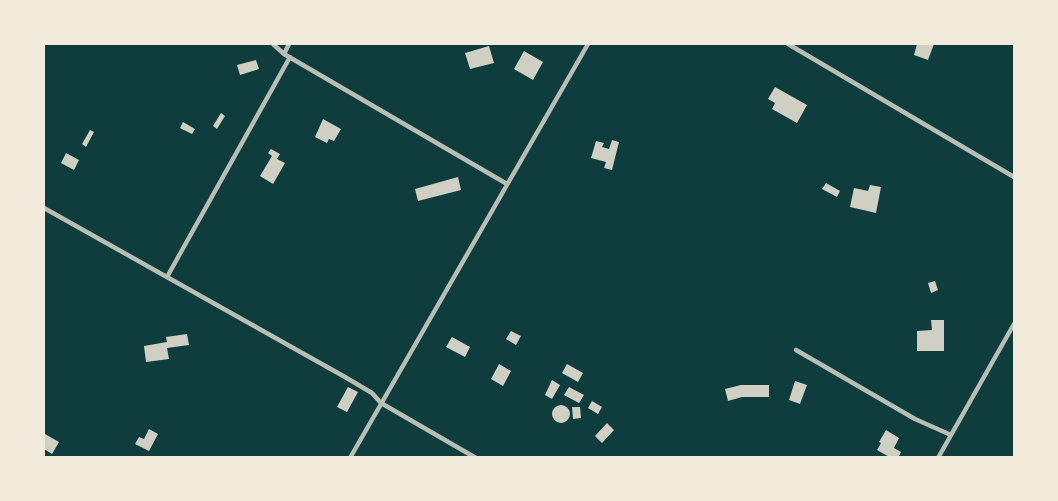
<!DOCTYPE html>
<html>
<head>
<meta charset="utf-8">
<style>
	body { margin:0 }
	#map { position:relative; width:1058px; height:501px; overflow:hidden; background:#0f3d3e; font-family:Spectral,serif }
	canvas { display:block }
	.frame { position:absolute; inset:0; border:45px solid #f1e9da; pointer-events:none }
</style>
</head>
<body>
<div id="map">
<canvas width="1058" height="501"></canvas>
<div class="frame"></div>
</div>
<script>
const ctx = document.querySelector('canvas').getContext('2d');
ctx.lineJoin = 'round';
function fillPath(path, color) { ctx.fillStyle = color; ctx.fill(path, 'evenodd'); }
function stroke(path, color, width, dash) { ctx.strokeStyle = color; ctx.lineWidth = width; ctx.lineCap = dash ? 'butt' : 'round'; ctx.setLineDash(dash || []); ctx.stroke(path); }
fillPath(new Path2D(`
	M 917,44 L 934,44 L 928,60 L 914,55 Z
	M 489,46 L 494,63 L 470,69 L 465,53 Z
	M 524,51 L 543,62 L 533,80 L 514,69 Z
	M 256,60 L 259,69 L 240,75 L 237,65 Z
	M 775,87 L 807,105 L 797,123 L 772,109 L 775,103 L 768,99 Z
	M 221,113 L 225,116 L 217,129 L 213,126 Z
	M 323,119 L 341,129 L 334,141 L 329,139 L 327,143 L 315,137 Z
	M 183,122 L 195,129 L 192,134 L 180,128 Z
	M 90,130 L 94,132 L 86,147 L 82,144 Z
	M 612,140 L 619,142 L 612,170 L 604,168 L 606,162 L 591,158 L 596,141 L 604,143 L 602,147 L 609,149 Z
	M 271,149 L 280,154 L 277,159 L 285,163 L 273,184 L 260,176 L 272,156 L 268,153 Z
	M 66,153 L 79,160 L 74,170 L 61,163 Z
	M 458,177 L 461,190 L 418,201 L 415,189 Z
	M 826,183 L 840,191 L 837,197 L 822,189 Z
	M 870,185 L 881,187 L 876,213 L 850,207 L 854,188 L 868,191 Z
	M 935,281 L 938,290 L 931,293 L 928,283 Z
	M 931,320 L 944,320 L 944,351 L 917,351 L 917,331 L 932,330 Z
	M 511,331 L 521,336 L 516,345 L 506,339 Z
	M 187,334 L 189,345 L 167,348 L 169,359 L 146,362 L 144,346 L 167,342 L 166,337 Z
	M 452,337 L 470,347 L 465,357 L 446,347 Z
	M 499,364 L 511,371 L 503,386 L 491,379 Z
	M 567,364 L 583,373 L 578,382 L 562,373 Z
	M 552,380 L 560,385 L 552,399 L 545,395 Z
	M 795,381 L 807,385 L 800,404 L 789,400 Z
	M 741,385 L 769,385 L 769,397 L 742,397 L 728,401 L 725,389 Z
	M 348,387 L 358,392 L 347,412 L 337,407 Z
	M 569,387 L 584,395 L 579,403 L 564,395 Z
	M 592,401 L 602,407 L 598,414 L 588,408 Z
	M552 414a9 9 0 1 1 18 0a9 9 0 1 1-18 0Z
	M 572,407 L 580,407 L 581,418 L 573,419 Z
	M 607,423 L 614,430 L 602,443 L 595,436 Z
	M 149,429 L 158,434 L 149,451 L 135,444 L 139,437 L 144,439 Z
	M 886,430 L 899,438 L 894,448 L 901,452 L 898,458 L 891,458 L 877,450 L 881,443 L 879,442 Z
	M 45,434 L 59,442 L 52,454 L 44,449 Z`), '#cfcfc3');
stroke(new Path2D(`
	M 273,44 L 284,54 L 507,184
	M 788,44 L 1014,177
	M 284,54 L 289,44
	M 44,208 L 345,377 L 372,393 L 381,403 L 476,458
	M 167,277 L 290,57
	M 796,350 L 915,419 L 951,435
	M 350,458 L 588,44
	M 938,458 L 1014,324`), '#b8beb3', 4.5);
</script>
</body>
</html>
